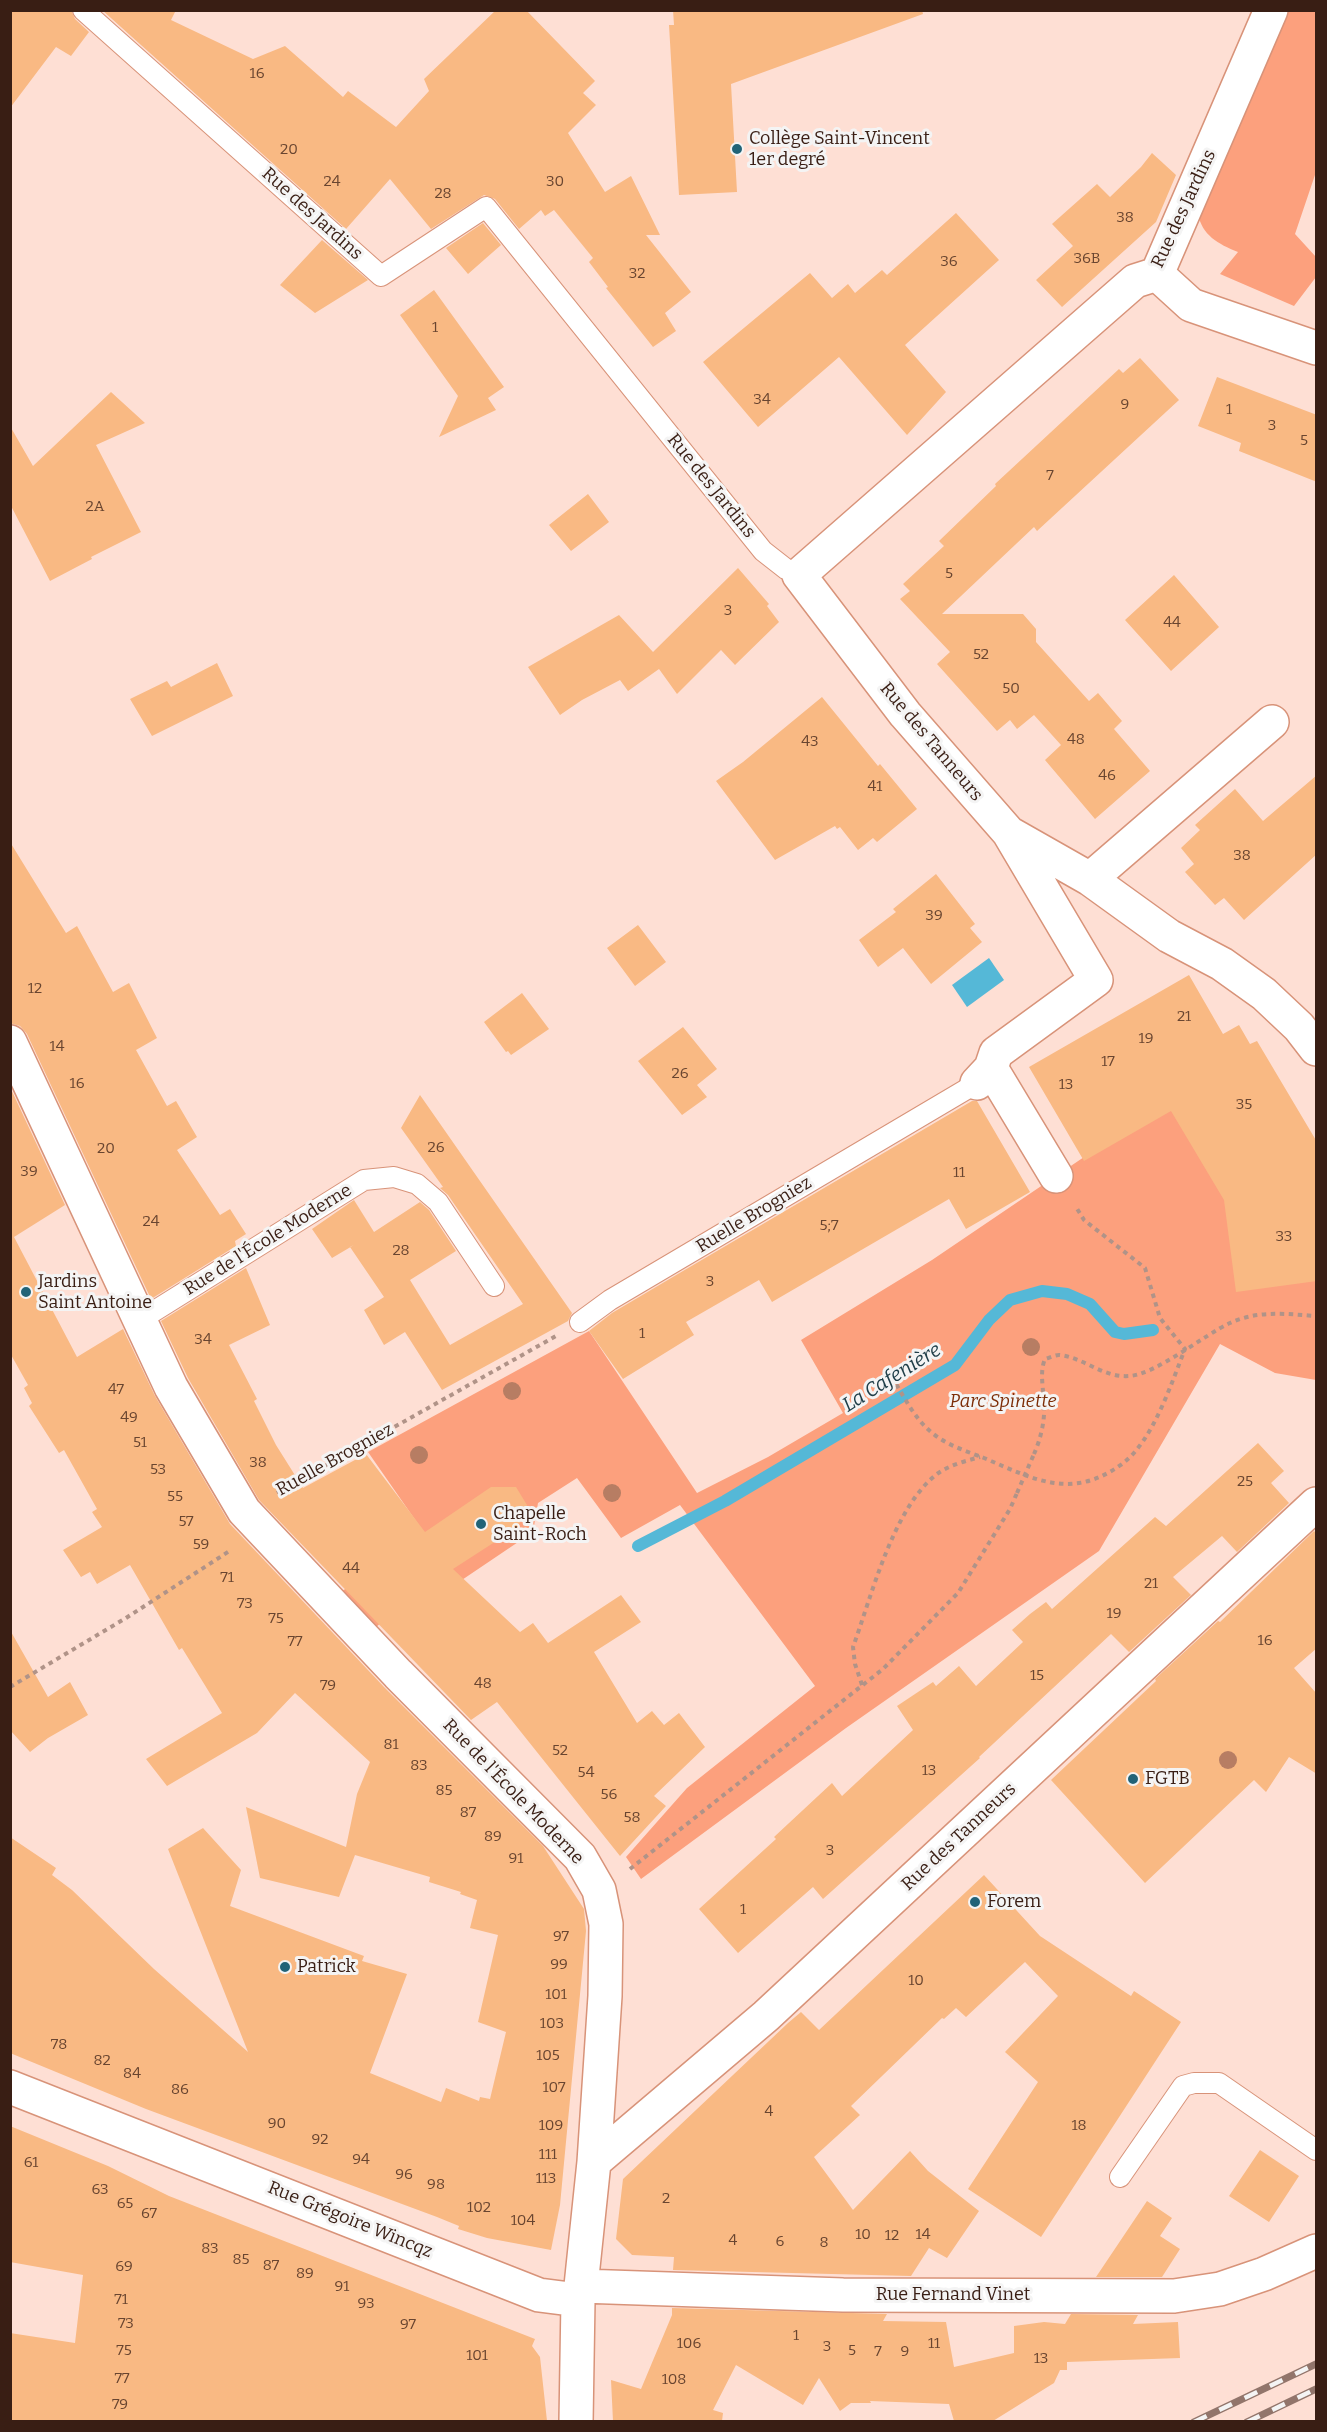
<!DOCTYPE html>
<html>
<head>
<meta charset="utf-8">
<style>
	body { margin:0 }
	#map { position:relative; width:1327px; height:2432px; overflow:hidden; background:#fedfd4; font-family:Bitter,serif }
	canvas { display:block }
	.frame { position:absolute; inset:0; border:12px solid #391e14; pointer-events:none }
</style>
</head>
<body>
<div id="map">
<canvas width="1327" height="2432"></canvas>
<div class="frame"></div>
</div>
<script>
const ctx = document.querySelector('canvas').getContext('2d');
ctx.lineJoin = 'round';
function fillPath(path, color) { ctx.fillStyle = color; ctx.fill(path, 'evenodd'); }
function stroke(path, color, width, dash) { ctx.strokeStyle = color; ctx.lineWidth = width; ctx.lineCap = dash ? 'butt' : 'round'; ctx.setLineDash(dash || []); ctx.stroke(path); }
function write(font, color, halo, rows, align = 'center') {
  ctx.font = font + ' Bitter,serif'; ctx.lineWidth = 6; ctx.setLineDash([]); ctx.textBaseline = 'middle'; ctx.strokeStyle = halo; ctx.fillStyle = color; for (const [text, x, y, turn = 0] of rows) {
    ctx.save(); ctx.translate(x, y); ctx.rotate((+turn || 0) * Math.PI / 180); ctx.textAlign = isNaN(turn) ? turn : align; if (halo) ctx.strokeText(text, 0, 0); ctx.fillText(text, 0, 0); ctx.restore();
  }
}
fillPath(new Path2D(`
	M 1285,11 L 1316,11 L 1316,172 L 1295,234 L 1316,257 L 1316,277 L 1294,306 L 1220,274 L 1238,252 C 1218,244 1202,235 1198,214 Z
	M 1174,1101 L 1316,1274 L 1316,1380 L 1275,1373 L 1220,1344 L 1099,1551 L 846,1728 L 641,1879 L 626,1857 L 687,1788 L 815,1686 L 680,1505 L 621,1538 L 577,1478 L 538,1503 L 533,1532 L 450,1588 L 435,1574 L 374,1629 L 340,1593 L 392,1552 L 418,1524 L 368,1452 L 589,1331 L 697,1493 L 768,1457 L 843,1413 L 801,1340 L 932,1260 L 1087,1155 Z`), '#fca07d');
fillPath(new Path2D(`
	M 989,958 L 1004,980 L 967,1007 L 952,985 Z`), '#55b8d7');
stroke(new Path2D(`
	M 638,1546 L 725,1501 L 955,1365 L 989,1320 L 1010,1300 L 1042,1291 L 1067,1294 L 1090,1304 L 1115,1332 L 1124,1334 L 1153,1330`), '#55b8d7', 12);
fillPath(new Path2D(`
	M 10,10 L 71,10 L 75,19 L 89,32 L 71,56 L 56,47 L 10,108 Z
	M 102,10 L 176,10 L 171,20 L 253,59 L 285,46 L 343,97 L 348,91 L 396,127 L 429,91 L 424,79 L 496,10 L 526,10 L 595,81 L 583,93 L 596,105 L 568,133 L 605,192 L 631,176 L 660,235 L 646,235 L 691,292 L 665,313 L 676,331 L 653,347 L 606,288 L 608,287 L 589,262 L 593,258 L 554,210 L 545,216 L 541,210 L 519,229 L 495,199 L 484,195 L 431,229 L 390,179 L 346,229 Z
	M 673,10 L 922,10 L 923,14 L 731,84 L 737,192 L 679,195 L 669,25 L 674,25 Z
	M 1152,153 L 1176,175 L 1156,222 L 1062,307 L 1036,280 L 1073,246 L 1052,224 L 1097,184 L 1110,197 L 1141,167 Z
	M 956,213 L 999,260 L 905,345 L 946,392 L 907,435 L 839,357 L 758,427 L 703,362 L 810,273 L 832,298 L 848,284 L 855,293 L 882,270 L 887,275 Z
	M 483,223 L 501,245 L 468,274 L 446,248 Z
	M 322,240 L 368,280 L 315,313 L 280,285 Z
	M 434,290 L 504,387 L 488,398 L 496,410 L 439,437 L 458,396 L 400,315 Z
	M 1140,358 L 1179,400 L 1037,531 L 1034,527 L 942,614 L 1023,614 L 1036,629 L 1036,642 L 1089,701 L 1098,693 L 1122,721 L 1114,729 L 1150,771 L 1095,819 L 1045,760 L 1061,745 L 1034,715 L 1017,729 L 1010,720 L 997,731 L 937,664 L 950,652 L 900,599 L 910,591 L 903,584 L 944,546 L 939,541 L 996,486 L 995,484 L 1119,369 L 1123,373 Z
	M 1217,377 L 1317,415 L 1317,482 L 1239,451 L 1241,443 L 1198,426 Z
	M 111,392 L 145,423 L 96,445 L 141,532 L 91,557 L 92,559 L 50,581 L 10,504 L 10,426 L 33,466 Z
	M 588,494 L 609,522 L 571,551 L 549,525 Z
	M 738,568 L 769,604 L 767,606 L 779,622 L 735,665 L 721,650 L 677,694 L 659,669 L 628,691 L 620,680 L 582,700 L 560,715 L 528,667 L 619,615 L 653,652 Z
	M 1174,575 L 1219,627 L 1171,671 L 1125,620 Z
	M 217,663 L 233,696 L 152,736 L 130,699 L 167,681 L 171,687 Z
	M 822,697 L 878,766 L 880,764 L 917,809 L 877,842 L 873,838 L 858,850 L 840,827 L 837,829 L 835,826 L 775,860 L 716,781 L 743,762 Z
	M 1317,775 L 1317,854 L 1244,920 L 1224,898 L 1215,905 L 1185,872 L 1194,864 L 1181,848 L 1200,830 L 1195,825 L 1235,789 L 1263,821 Z
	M 10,842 L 66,933 L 77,926 L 113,992 L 129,983 L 157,1038 L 136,1050 L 167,1106 L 176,1101 L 197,1137 L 177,1150 L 220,1215 L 230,1209 L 246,1234 L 235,1241 L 236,1246 L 151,1299 L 27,1034 L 20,1026 L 10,1023 Z
	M 936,874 L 975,924 L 970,928 L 982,942 L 931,984 L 903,948 L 878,967 L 859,940 L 896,912 L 893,909 Z
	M 638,925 L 666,962 L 635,986 L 607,948 Z
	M 1189,975 L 1223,1034 L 1239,1025 L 1250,1044 L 1257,1041 L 1317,1142 L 1317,1281 L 1236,1292 L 1224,1200 L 1171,1111 L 1084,1161 L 1029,1067 Z
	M 522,993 L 549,1029 L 511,1055 L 508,1051 L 506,1052 L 484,1022 Z
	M 683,1027 L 717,1069 L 697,1085 L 707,1097 L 682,1115 L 638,1061 Z
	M 10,1087 L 65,1205 L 14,1237 L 77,1357 L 123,1329 L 155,1396 L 230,1524 L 384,1687 L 543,1846 L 584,1909 L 586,1931 L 560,2205 L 551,2250 L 487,2238 L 458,2229 L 459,2226 L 437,2217 L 146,2109 L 10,2053 L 10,1837 L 56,1868 L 52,1875 L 72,1890 L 154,1969 L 248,2052 L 168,1849 L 203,1828 L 241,1870 L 230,1906 L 364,1956 L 362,1961 L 407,1974 L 370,2073 L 441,2102 L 446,2088 L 479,2101 L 480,2097 L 490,2099 L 506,2032 L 478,2022 L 498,1935 L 470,1928 L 477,1900 L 460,1894 L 461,1892 L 429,1882 L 430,1877 L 355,1855 L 339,1897 L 260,1878 L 246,1807 L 346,1847 L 357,1794 L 370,1762 L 295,1693 L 257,1733 L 167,1786 L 146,1759 L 222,1713 L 182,1648 L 179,1650 L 130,1565 L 97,1584 L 90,1572 L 81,1577 L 63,1550 L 102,1527 L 92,1512 L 97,1509 L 64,1450 L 59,1453 L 29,1406 L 32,1403 L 24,1388 L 28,1385 L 10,1353 Z
	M 420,1095 L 572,1313 L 568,1321 L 442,1390 L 405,1332 L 384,1345 L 364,1310 L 384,1297 L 350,1247 L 354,1245 L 332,1258 L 312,1229 L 354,1200 L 374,1232 L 420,1202 L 429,1210 L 456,1251 L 410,1280 L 450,1345 L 523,1304 L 448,1195 L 440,1188 L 443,1187 L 401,1128 Z
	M 972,1101 L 977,1101 L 1030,1192 L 966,1229 L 949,1199 L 772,1302 L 759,1280 L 686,1322 L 694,1335 L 623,1379 L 589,1331 L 612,1313 L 683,1271 Z
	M 246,1268 L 270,1325 L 229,1345 L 257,1399 L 254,1401 L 276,1445 L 303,1488 L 366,1454 L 425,1532 L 491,1487 L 516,1487 L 527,1505 L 518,1527 L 453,1569 L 520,1632 L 533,1623 L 548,1643 L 621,1595 L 641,1622 L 594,1652 L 637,1723 L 652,1711 L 664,1725 L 679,1713 L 705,1747 L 654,1796 L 666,1806 L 620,1856 L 497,1702 L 471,1720 L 259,1500 L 188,1378 L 161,1321 Z
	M 1258,1443 L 1284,1471 L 1271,1483 L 1289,1503 L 1237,1552 L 1222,1536 L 1173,1577 L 1191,1595 L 1129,1652 L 1111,1634 L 979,1757 L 980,1758 L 823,1899 L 813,1887 L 738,1953 L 699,1909 L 776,1839 L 774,1837 L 832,1783 L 842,1796 L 913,1730 L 897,1706 L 933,1682 L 936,1686 L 959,1666 L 976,1686 L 1023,1642 L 1012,1630 L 1030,1614 L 1046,1602 L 1052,1609 L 1155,1517 L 1166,1526 Z
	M 1314,1531 L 1317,1534 L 1317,1648 L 1294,1668 L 1317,1694 L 1317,1774 L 1289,1757 L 1266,1792 L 1254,1780 L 1145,1883 L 1051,1780 L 1156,1681 L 1155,1679 L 1218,1621 L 1220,1622 Z
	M 10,1630 L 48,1697 L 70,1682 L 88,1715 L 48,1738 L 30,1752 L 10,1730 Z
	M 984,1875 L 1040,1936 L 1131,1996 L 1134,1991 L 1181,2022 L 1041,2237 L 968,2189 L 1038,2082 L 1005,2052 L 1058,1996 L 1025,1962 L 966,2017 L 956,2008 L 944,2019 L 942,2018 L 851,2106 L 860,2115 L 814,2157 L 853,2210 L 910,2151 L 928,2171 L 979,2211 L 947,2258 L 929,2248 L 911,2276 L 673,2270 L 674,2257 L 632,2255 L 616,2239 L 623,2179 L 788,2023 L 801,2012 L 819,2030 Z
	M 10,2126 L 108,2166 L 169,2196 L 535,2339 L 532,2346 L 540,2357 L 547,2421 L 10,2421 L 10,2333 L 75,2343 L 83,2275 L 10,2262 Z
	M 1260,2150 L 1299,2176 L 1269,2222 L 1229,2196 Z
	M 1147,2201 L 1172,2218 L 1160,2236 L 1180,2249 L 1162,2277 L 1096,2277 Z
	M 672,2308 L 887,2314 L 883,2321 L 946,2322 L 954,2367 L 1014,2353 L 1014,2326 L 1044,2322 L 1065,2324 L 1071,2314 L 1138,2315 L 1133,2324 L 1178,2322 L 1180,2358 L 1067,2362 L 1067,2370 L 1060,2370 L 1054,2383 L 993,2421 L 954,2421 L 949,2404 L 870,2401 L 871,2403 L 851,2403 L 840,2411 L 819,2378 L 803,2405 L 736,2365 L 713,2410 L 723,2413 L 722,2421 L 613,2421 L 611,2380 L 641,2389 L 672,2315 Z`), '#f9b983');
const service = new Path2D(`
	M 83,10 L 381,276 L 486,207 L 763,551 L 786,569 L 799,575
	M 140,1320 L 364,1180 L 394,1177 L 417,1184 L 438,1202 L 494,1286
	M 580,1322 L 610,1300 L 977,1083
	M 1120,2177 L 1183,2086 L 1194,2083 L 1219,2083 L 1316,2150`);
const minor = new Path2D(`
	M 1271,10 L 1157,274 L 1135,281 L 799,575 L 905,714 L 1009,833 L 1090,879 L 1169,936 L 1222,964 L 1264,994 L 1299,1027 L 1316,1049
	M 1157,274 L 1191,305 L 1316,348
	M 1090,879 L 1272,722
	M 10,1042 L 171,1387 L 244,1511 L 398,1674 L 580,1857 L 599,1890 L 606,1924 L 605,1996 L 594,2162 L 581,2286 L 578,2300 L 576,2422
	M 991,1068 L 1056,1176
	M 977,1083 L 991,1068 L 996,1053 L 1096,980 L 1009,833
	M 10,2087 L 539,2295 L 578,2300
	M 594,2162 L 766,2016 L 1316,1504
	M 581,2286 L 843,2295 L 1174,2296 L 1220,2289 L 1264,2274 L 1316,2251`);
stroke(service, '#d89379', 22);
stroke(minor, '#d89379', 36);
stroke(new Path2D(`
	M 887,1369 C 900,1389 912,1416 931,1432 C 946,1445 966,1451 984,1458 C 1034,1479 1071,1501 1122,1464 C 1153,1441 1171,1384 1185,1349 L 1160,1318 L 1145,1268 L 1084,1220 L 1076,1207
	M 1034,1454 C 1040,1441 1045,1421 1044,1407 C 1044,1390 1039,1373 1045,1359 C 1049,1358 1055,1355 1059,1355 C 1083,1357 1103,1378 1129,1376 C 1155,1375 1204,1335 1230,1323 C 1258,1310 1287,1314 1316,1316
	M 277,1493 L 556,1336
	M 862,1685 L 855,1664 L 853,1647 C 872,1595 893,1508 937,1474 C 949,1465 966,1461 980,1457
	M 10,1687 L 126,1618 L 231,1550
	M 630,1869 L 883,1669 L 958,1593 L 1010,1509 L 1017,1493`), '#b09388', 4, [4.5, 4.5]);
stroke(service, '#fff', 20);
stroke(minor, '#fff', 33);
const rail = new Path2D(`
	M 1194,2422 L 1316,2364
	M 1247,2422 L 1316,2389`);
stroke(rail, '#92756b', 7);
stroke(rail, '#f4f4f4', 4.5, [14]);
stroke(new Path2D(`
	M 1017,1493 L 1034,1454`), '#b09388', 4, [4.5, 4.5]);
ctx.fillStyle = '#b77d63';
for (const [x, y] of [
	[1031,1347],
	[512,1391],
	[419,1455],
	[612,1493],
	[1228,1760]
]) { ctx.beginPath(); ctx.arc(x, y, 9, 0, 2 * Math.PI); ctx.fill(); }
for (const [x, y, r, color] of [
	[737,149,6,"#226377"],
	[26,1292,6,"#226377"],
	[481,1524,6,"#226377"],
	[1133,1779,6,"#226377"],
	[975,1902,6,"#226377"],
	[285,1967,6,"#226377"]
]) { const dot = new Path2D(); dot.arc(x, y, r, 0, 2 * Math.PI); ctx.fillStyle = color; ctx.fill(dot); stroke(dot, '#f4f4f4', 2); }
write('15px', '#694530', null, [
	["16",257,74],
	["20",289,150],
	["24",332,182],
	["30",555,182],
	["28",443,194],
	["38",1125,218],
	["36B",1087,259],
	["36",949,262],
	["32",637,274],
	["1",435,328],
	["34",762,400],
	["9",1125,405],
	["1",1229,410],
	["3",1272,426],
	["5",1304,441],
	["7",1050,476],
	["2A",95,507],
	["5",949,574],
	["3",728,611],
	["44",1172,623],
	["52",981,655],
	["50",1011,689],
	["48",1076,740],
	["43",810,742],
	["46",1107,776],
	["41",875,787],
	["38",1242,856],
	["39",934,916],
	["12",35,989],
	["21",1184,1017],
	["19",1146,1039],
	["14",57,1047],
	["17",1108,1062],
	["26",680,1074],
	["16",77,1084],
	["13",1066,1085],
	["35",1244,1105],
	["26",436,1148],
	["20",106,1149],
	["39",29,1172],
	["11",959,1173],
	["24",151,1222],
	["5;7",829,1226],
	["33",1284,1237],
	["28",401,1251],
	["3",710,1282],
	["1",642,1334],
	["34",203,1340],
	["47",116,1390],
	["49",129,1418],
	["51",140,1443],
	["38",258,1463],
	["53",158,1470],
	["25",1245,1482],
	["55",175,1497],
	["57",186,1522],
	["59",201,1545],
	["44",351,1569],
	["71",227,1578],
	["21",1151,1584],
	["73",245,1604],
	["19",1114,1614],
	["75",276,1619],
	["16",1265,1641],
	["77",295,1642],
	["15",1037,1676],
	["48",483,1684],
	["79",328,1686],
	["81",391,1745],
	["52",560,1751],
	["83",419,1766],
	["13",929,1771],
	["54",586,1773],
	["85",444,1791],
	["56",609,1795],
	["87",468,1813],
	["58",632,1818],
	["89",493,1837],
	["3",830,1851],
	["91",516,1859],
	["1",743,1910],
	["97",561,1937],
	["99",559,1965],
	["10",916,1981],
	["101",556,1995],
	["103",552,2024],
	["78",59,2045],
	["105",548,2056],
	["82",102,2061],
	["84",132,2074],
	["107",554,2088],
	["86",180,2090],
	["4",769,2112],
	["90",277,2124],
	["109",551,2126],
	["18",1079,2126],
	["92",320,2140],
	["111",548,2155],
	["94",361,2160],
	["61",31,2163],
	["96",404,2175],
	["113",546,2179],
	["98",436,2185],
	["63",100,2190],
	["2",666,2199],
	["65",125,2204],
	["102",479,2208],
	["67",149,2214],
	["104",523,2221],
	["10",863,2235],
	["14",923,2235],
	["12",892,2236],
	["4",733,2241],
	["6",780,2242],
	["8",824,2243],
	["83",210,2249],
	["85",241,2260],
	["87",271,2266],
	["69",124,2267],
	["89",305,2274],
	["91",342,2287],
	["71",121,2300],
	["93",366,2304],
	["73",126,2324],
	["97",408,2325],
	["1",796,2336],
	["106",689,2344],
	["11",934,2344],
	["3",827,2347],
	["75",124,2351],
	["5",852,2351],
	["7",878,2352],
	["9",905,2352],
	["101",477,2356],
	["13",1041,2359],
	["77",122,2379],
	["108",674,2380],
	["79",120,2405]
]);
write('18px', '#391e14', '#f4f4f4', [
	["Collège Saint-Vincent",749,139],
	["1er degré",749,160],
	["Jardins",38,1282],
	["Saint Antoine",38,1303],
	["Chapelle",493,1514],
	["Saint-Roch",493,1535],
	["FGTB",1145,1779],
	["Forem",987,1902],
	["Patrick",297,1967]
], 'left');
write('18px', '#391e14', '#f4f4f4', [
	["Rue des Jardins",1184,209,-65],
	["Rue des Jardins",312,214,42],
	["Rue des Jardins",711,486,51],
	["Rue des Tanneurs",931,742,50],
	["Ruelle Brogniez",754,1215,-31],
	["Rue de l'École Moderne",268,1240,-32],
	["Ruelle Brogniez",335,1460,-29],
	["Rue de l'École Moderne",513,1792,46],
	["Rue des Tanneurs",959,1837,-43],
	["Rue Grégoire Wincqz",350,2220,22],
	["Rue Fernand Vinet",953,2295]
]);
write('italic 18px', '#7d2d07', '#f4f4f4', [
	["Parc Spinette",1003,1402]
]);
write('italic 20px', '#203e48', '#f4f4f4', [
	["La Cafenière",892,1378,-32]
]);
</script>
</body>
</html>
